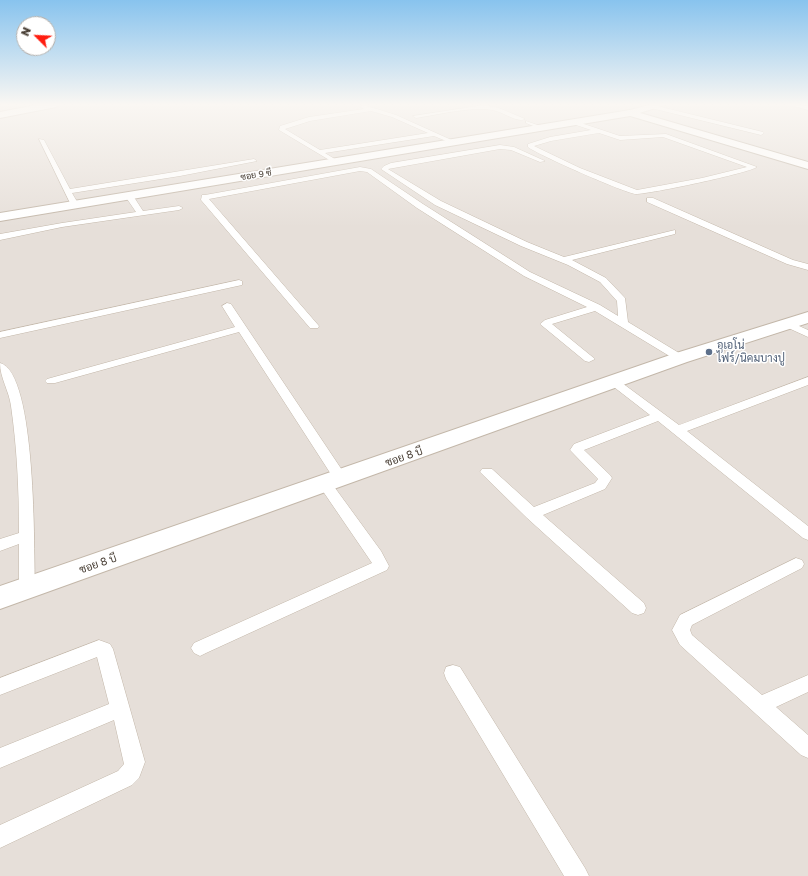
<!DOCTYPE html>
<html>
<head>
<meta charset="utf-8">
<style>
	body { margin:0 }
	#map { position:relative; width:808px; height:876px; overflow:hidden; background:#f4eee4; font-family:"Golos Text",sans-serif }
	canvas { display:block }
	.north { position:absolute; left:16px; top:16px; width:40px; height:40px; box-sizing:border-box; background:#fff; border:1px solid #b5b1ad; border-radius:50%; rotate:294deg; font-size:11px; font-weight:700; line-height:16px; text-align:center; color:#473d33 }
	.north::after { content:''; display:block; margin:auto; width:14px; height:18px; background:#ff1d10; clip-path:polygon(50% 0,100% 100%,50% 72%,0 100%) }
</style>
</head>
<body>
<div id="map">
<canvas width="808" height="876"></canvas>
<div class="north">N</div>
</div>
<script>
const ctx = document.querySelector('canvas').getContext('2d');
ctx.lineJoin = 'round';
function fillPath(path, color) { ctx.fillStyle = color; ctx.fill(path, 'evenodd'); }
function stroke(path, color, width, dash) { ctx.strokeStyle = color; ctx.lineWidth = width; ctx.lineCap = dash ? 'butt' : 'round'; ctx.setLineDash(dash || []); ctx.stroke(path); }
function write(font, color, halo, rows, align = 'center') {
  ctx.font = font + ' "Golos Text",Sarabun,sans-serif'; ctx.lineWidth = 3; ctx.setLineDash([]); ctx.textBaseline = 'middle'; ctx.strokeStyle = halo; ctx.fillStyle = color; for (const [text, x, y, turn = 0] of rows) {
    ctx.save(); ctx.translate(x, y); ctx.rotate((+turn || 0) * Math.PI / 180); ctx.textAlign = isNaN(turn) ? turn : align; if (halo) ctx.strokeText(text, 0, 0); ctx.fillText(text, 0, 0); ctx.restore();
  }
}
fillPath(new Path2D(`
	M 0,104 L 808,104 L 808,876 L 0,876 Z`), '#e6dfd9');
const service = new Path2D(`
	M 790,104 L 808,106 L 808,110 L 790,105 Z
	M 364,105 L 396,115 L 456,142 L 451,143 L 434,136 L 325,153 L 338,161 L 339,162 L 336,164 L 279,130 L 280,126 L 309,117 L 364,109 L 361,107 ZM 371,111 L 392,117 L 428,133 L 320,150 L 285,129 L 310,121 Z
	M 484,105 L 499,108 L 525,119 C 518,123 504,113 496,111 C 478,105 437,115 416,118 L 413,116 Z
	M 653,105 L 763,132 L 764,133 L 761,135 L 651,108 Z
	M 526,121 L 546,128 L 543,130 L 526,123 Z
	M 575,121 L 620,136 L 666,134 L 757,167 C 749,173 650,194 636,194 C 627,194 536,154 528,147 L 528,144 L 550,137 L 591,130 L 573,124 ZM 599,133 L 620,140 L 663,137 L 747,167 L 702,178 L 637,190 L 580,168 L 534,146 L 551,141 Z
	M 39,139 L 44,140 L 70,189 L 254,159 L 257,161 L 180,176 L 72,193 L 79,205 L 75,207 L 71,205 Z
	M 500,145 L 514,147 L 545,161 L 540,162 L 511,150 L 500,149 L 388,169 L 441,201 L 527,242 L 564,257 L 675,230 L 675,234 L 572,260 L 606,278 L 625,298 L 628,322 L 684,356 L 686,358 L 684,360 L 676,360 L 595,311 L 552,324 L 595,359 L 589,362 L 585,361 L 540,324 L 545,320 L 587,307 L 524,276 L 417,208 L 367,172 L 360,171 L 209,199 L 319,326 L 318,328 L 310,328 L 201,200 L 202,195 L 205,195 L 360,167 L 371,169 L 423,204 L 530,272 L 600,305 L 618,316 L 617,301 L 600,282 L 568,265 L 521,246 L 435,205 L 381,169 L 384,166 L 391,163 Z
	M 126,194 L 132,194 L 143,211 L 179,206 L 183,208 L 179,210 L 62,227 L 0,240 L 0,234 L 62,223 L 136,212 L 125,196 Z
	M 647,198 L 653,198 L 793,260 L 808,264 L 808,270 L 787,264 L 647,202 Z
	M 239,280 L 242,281 L 242,285 L 0,338 L 0,332 Z
	M 227,303 L 231,304 L 247,328 L 346,476 L 348,479 L 346,482 L 336,482 L 239,332 L 55,383 L 47,383 L 45,381 L 47,379 L 235,327 L 222,306 Z
	M 788,321 L 808,330 L 808,337 L 784,326 L 783,324 Z
	M 0,363 C 37,372 34,554 35,589 L 33,594 L 27,596 L 21,594 L 19,589 L 19,544 L 0,551 L 0,539 L 19,533 C 19,490 17,448 11,406 C 9,391 0,378 0,363 Z
	M 808,377 L 808,385 L 687,431 L 808,526 L 808,540 L 803,538 L 658,421 L 584,450 L 610,475 L 612,478 L 605,489 L 543,515 L 644,603 L 646,608 L 644,613 L 638,615 L 632,613 L 527,518 L 480,472 L 482,469 L 492,469 L 534,507 L 595,483 L 598,479 L 570,450 L 574,444 L 650,415 L 610,384 L 608,382 L 610,380 L 618,380 L 679,425 Z
	M 325,479 L 330,481 L 381,551 L 389,566 L 387,570 L 206,653 L 200,656 L 194,653 L 191,648 L 194,643 L 372,563 L 318,484 L 320,481 Z
	M 796,558 L 802,560 L 804,564 L 802,568 L 692,625 L 690,630 L 692,635 L 762,695 L 808,675 L 808,692 L 776,707 L 808,735 L 808,758 L 801,755 L 680,645 L 672,630 L 680,615 Z
	M 99,640 L 110,644 L 113,649 L 145,762 L 139,778 L 132,785 L 0,848 L 0,825 L 118,771 L 124,764 L 114,720 L 0,768 L 0,748 L 109,704 L 97,657 L 0,695 L 0,678 Z
	M 453,665 L 460,667 L 585,868 L 589,876 L 564,876 L 446,679 L 444,673 L 446,667 Z`);
const minor = new Path2D(`
	M 41,104 L 60,104 L 56,107 L 0,118 L 0,112 Z
	M 630,110 L 808,162 L 808,169 L 627,115 L 627,111 Z`);
const tertiary = new Path2D(`
	M 653,104 L 668,104 L 630,116 L 0,221 L 0,213 L 630,110 Z
	M 808,312 L 808,323 L 687,362 L 0,609 L 0,586 L 673,354 Z`);
stroke(service, '#c3b7a9', 1);
stroke(minor, '#c3b7a9', 2);
stroke(tertiary, '#c3b7a9', 2);
fillPath(service, '#fff');
fillPath(minor, '#fff');
fillPath(tertiary, '#fff');
const sky = ctx.createLinearGradient(0, 0, 0, 227);
sky.addColorStop(0, '#88c3ee');
sky.addColorStop(0.46, '#faf7f3');
sky.addColorStop(1, '#faf7f300');
ctx.fillStyle = sky;
ctx.fillRect(0, 0, 808, 227);
for (const [x, y, r, color] of [
	[709,352,4,"#5c6f8a"]
]) { const dot = new Path2D(); dot.arc(x, y, r, 0, 2 * Math.PI); ctx.fillStyle = color; ctx.fill(dot); stroke(dot, '#fff', 1.5); }
write('9px', '#473d33', '#fff', [
	["ซอย 9 ซี",256,175,-9]
]);
write('11px', '#4e5e75', '#fff', [
	["อูเอโน่",717,346],
	["ไฟร์/นิคมบางปู",717,359]
], 'left');
write('11px', '#473d33', '#fff', [
	["ซอย 8 บี",404,457,-19],
	["ซอย 8 บี",98,564,-19]
]);
</script>
</body>
</html>
